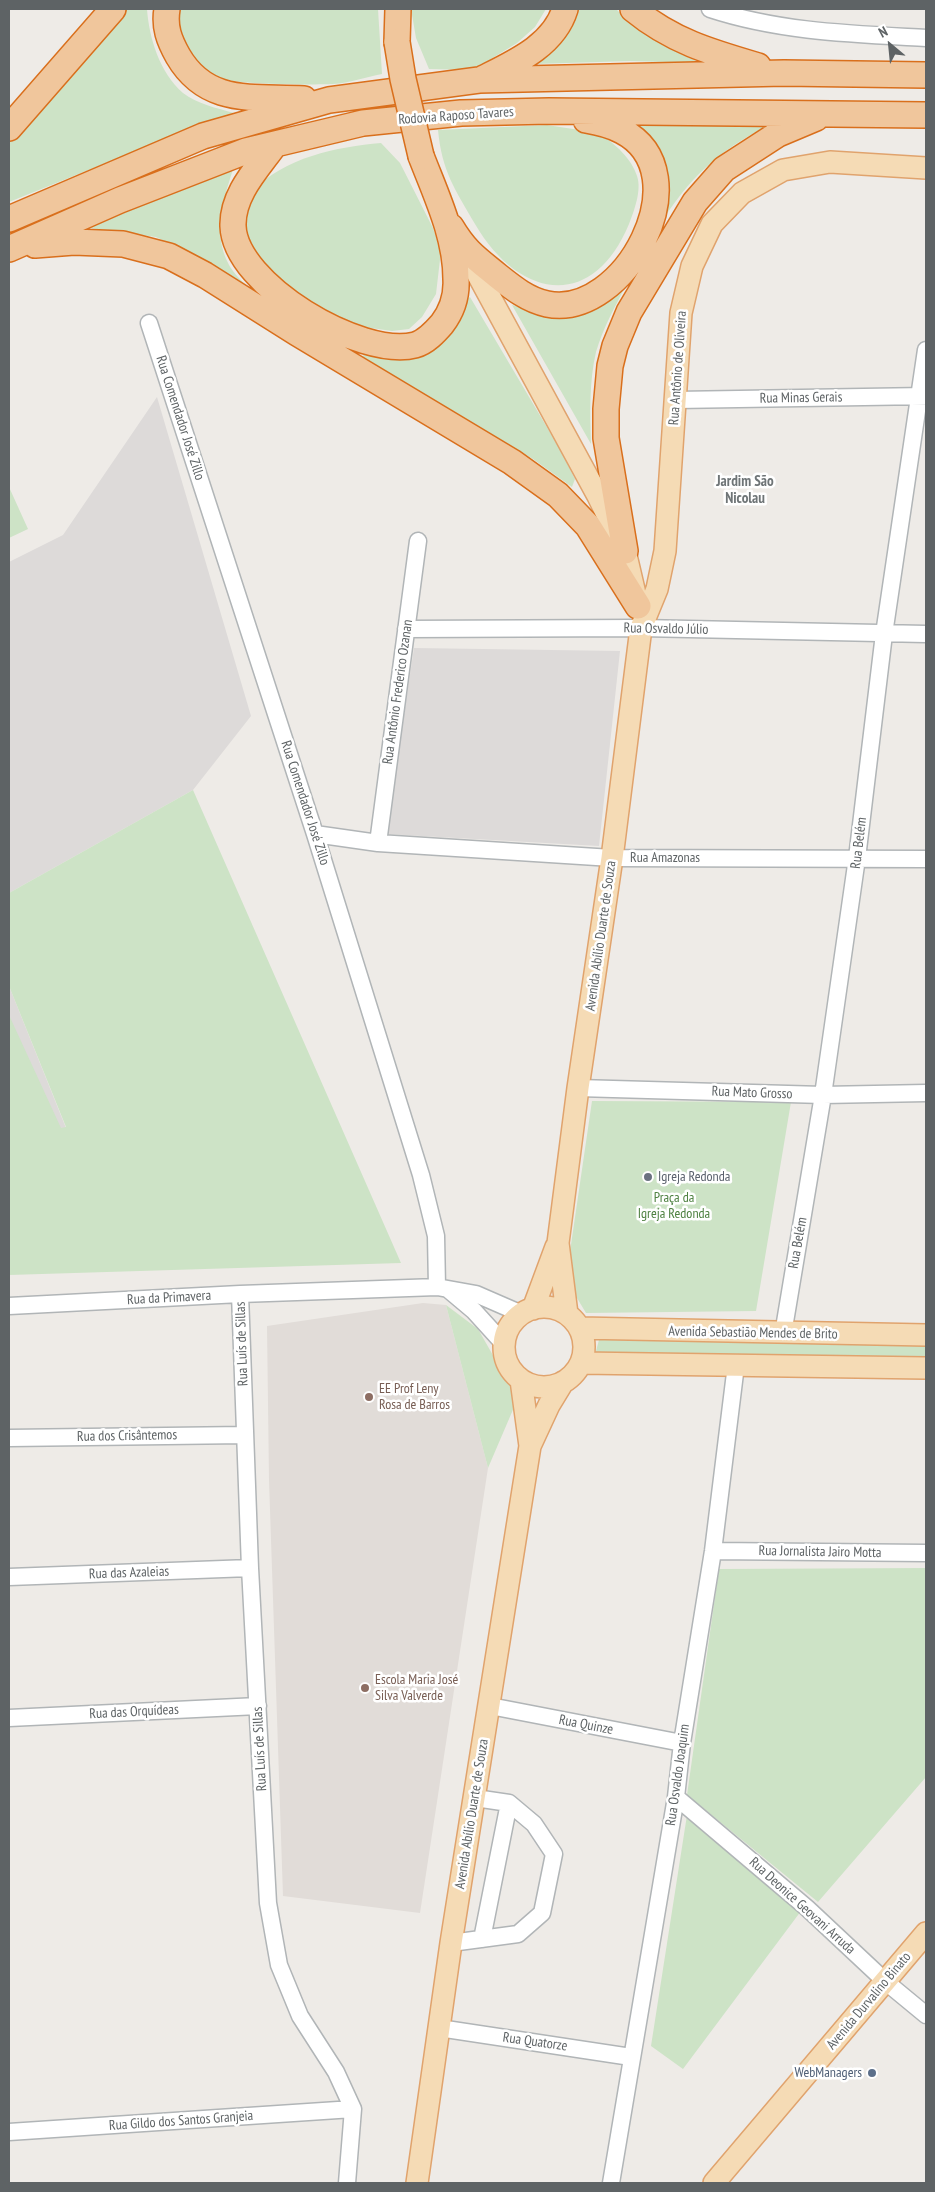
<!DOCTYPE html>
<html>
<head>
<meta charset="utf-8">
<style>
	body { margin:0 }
	#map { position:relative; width:935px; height:2192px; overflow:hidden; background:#eeebe7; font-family:"PT Sans Narrow",sans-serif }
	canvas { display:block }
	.frame { position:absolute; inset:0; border:10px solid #5e6365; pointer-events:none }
	.north { position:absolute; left:865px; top:20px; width:50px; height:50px; -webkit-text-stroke:4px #fff; paint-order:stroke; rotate:332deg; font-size:14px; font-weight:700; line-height:20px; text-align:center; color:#5e6365 }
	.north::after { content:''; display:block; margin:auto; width:18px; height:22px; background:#5e6365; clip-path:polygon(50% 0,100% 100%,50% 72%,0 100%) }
</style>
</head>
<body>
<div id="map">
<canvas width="935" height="2192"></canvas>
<div class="frame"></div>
<div class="north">N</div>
</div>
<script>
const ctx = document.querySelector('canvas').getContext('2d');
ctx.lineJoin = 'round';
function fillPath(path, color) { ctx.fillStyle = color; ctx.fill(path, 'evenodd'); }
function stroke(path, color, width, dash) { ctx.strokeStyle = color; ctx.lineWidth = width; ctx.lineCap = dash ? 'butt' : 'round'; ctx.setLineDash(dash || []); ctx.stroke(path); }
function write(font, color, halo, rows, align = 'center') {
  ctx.font = font + ' "PT Sans Narrow",sans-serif'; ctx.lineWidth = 5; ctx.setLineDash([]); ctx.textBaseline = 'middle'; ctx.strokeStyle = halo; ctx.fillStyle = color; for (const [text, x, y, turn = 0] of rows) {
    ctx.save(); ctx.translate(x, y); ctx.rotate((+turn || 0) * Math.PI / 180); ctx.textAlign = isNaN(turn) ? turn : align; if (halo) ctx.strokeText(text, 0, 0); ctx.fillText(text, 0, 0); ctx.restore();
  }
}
fillPath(new Path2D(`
	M 157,397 L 251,716 L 193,790 L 9,893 L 9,562 L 63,535 Z
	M 414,648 L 620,651 L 599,846 L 386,834 Z
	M 9,986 L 66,1128 L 9,1143 Z`), '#dddad9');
fillPath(new Path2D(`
	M 423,1303 L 446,1305 L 488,1468 L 420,1913 L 283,1896 L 269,1480 L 267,1326 Z`), '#e1dcd8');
fillPath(new Path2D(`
	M 126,9 L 147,9 C 149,38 160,73 183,93 C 197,104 217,108 234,113 L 198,126 L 9,202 L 9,142 Z
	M 174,9 L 378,9 L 382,74 C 366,77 349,83 333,84 C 310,85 229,85 211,76 C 184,62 179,36 174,9 Z
	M 411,9 L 546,9 L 535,27 L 517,43 L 473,70 L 429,69 L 416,38 Z
	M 575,9 L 616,9 C 639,33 670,50 701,63 L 630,61 L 535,64 Z
	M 629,123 L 767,126 C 717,152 689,178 659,226 L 667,202 L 666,178 Z
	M 547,125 C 563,128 584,129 599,135 C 614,141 633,161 637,176 C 642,190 634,211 629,224 C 592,313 518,298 475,224 C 455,189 442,172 438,130 Z
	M 381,143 L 400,163 L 433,228 L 441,251 L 436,294 L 422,317 L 409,329 L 392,331 L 343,324 L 264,273 L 241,224 C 244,215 246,199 252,192 C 284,157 337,147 381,143 Z
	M 233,169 C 223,202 212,232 229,265 C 234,274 243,282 250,289 L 185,251 L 156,237 L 90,228 L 205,177 Z
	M 626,285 C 615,307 603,328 596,352 C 589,382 590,414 591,444 L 512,305 L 538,312 L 607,301 Z
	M 470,297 L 561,451 L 575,479 L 572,487 L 533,459 L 360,358 L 364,355 L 389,356 Z
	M 9,487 L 28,529 L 9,538 Z
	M 193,790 L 401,1263 L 9,1275 L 9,1015 L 61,1128 L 66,1127 L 9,986 L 9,893 Z
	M 592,1101 L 791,1102 L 756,1311 L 586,1313 L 571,1288 L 567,1272 Z
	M 446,1305 L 478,1329 L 511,1387 L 515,1405 L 488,1468 Z
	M 600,1336 L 926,1342 L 926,1364 L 595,1355 Z
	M 926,1568 L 926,1777 L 818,1902 L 687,1795 L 719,1569 Z
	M 687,1815 L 801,1911 L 683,2069 L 651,2046 Z`), '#cde3c6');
const minor = new Path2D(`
	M 710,9 C 780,32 853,34 926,38
	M 149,323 L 315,834 L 421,1175 L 436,1236 L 437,1287
	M 676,400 L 926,396
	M 406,629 L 641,628 L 926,634
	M 315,834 L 378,843 L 612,858 L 926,859
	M 378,843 L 418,541
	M 578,1088 L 823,1095 L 926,1093
	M 449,1290 L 474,1311 L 504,1344
	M 240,1294 L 250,1568 L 268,1903 L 279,1965 L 300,2016 L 336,2072 L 353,2109 L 347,2183
	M 9,1306 L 240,1294 L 437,1287 L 476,1294 L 522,1314
	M 783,1334 L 823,1095 L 857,858 L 884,634 L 926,350
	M 9,1438 L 245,1435
	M 713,1551 L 926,1553
	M 9,1577 L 250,1568
	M 490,1706 L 682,1743
	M 9,1718 L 258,1706
	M 676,1797 L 807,1908 L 886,1982 L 926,2015
	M 482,1939 L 509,1803
	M 451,1943 L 518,1934 L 542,1913 L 554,1854 L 534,1824 L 509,1803 L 475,1798
	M 439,2028 L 631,2057
	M 9,2132 L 353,2109
	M 611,2183 L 676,1797 L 682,1743 L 713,1551 L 736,1365`);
const major = new Path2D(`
	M 465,251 L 598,496 L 625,551 L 635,594
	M504 1347a40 40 0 1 1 80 0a40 40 0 1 1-80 0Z
	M 533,1309 L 556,1247
	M 567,1314 L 558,1243 L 578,1088 L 612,858 L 641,628 L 657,589 L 665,551 L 681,313 L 692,266 L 712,224 L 742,193 L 783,170 L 830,162 L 926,168
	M 580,1328 L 926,1335
	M 581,1363 L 926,1368
	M 521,1380 L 530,1446
	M 417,2183 L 451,1943 L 530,1446 L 549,1405 L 563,1382
	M 714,2183 L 926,1933`);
const highway = new Path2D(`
	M 167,9 C 164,27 169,40 178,56 C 207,106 254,96 304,99
	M 633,9 C 672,41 710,52 758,66
	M 397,42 L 398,9
	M 484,78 C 516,62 554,45 565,9
	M 9,128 L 113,9
	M 275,144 C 258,168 232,194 233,226 C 235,285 361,359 415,345 C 426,342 435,332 442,324 C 452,311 457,296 456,279 C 456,236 436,195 421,156
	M 9,219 L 203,136 L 329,100 L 479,80 L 784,73 L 926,75
	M 451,227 C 466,252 476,258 498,276 C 513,288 528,300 547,304 C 624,320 703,173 622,131 C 611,125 598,122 586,120
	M 35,245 L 74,242 L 123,244 L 169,256 L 205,275 L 297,333 L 512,462 L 558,495 L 588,526 L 638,606
	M 9,249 L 120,200 L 246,151 L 363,123 L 461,113 L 549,111 L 926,115
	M 625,551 L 606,438 L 606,409 L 610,366 L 615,346 L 629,312 L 695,202 L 724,169 L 778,134 L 816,118`);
stroke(minor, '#b1b5b7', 19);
stroke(major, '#e0a36d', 24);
stroke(highway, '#d96f1c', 28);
stroke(minor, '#fff', 16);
stroke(major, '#f5dbb5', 21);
stroke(highway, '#f0c69c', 25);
const highwayBridge = new Path2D(`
	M 397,42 L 403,79 L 421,156`);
stroke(highwayBridge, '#d96f1c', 28, []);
stroke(highwayBridge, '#f0c69c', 25);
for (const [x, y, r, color] of [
	[648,1177,5,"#6b7280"],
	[369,1397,5,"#8d6e63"],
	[365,1688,5,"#8d6e63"],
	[872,2073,5,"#5c6f8a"]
]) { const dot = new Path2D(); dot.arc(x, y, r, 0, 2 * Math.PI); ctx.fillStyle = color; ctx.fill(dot); stroke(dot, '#fff', 2); }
write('14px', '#5e6365', '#fff', [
	["Rodovia Raposo Tavares",456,116,-4],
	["Rua Antônio de Oliveira",678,368,-86],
	["Rua Minas Gerais",801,398,-1],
	["Rua Comendador José Zillo",180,418,72],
	["Rua Osvaldo Júlio",666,629,1],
	["Rua Antônio Frederico Ozanan",398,692,-82],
	["Rua Comendador José Zillo",305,803,72],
	["Rua Belém",859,843,-83],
	["Rua Amazonas",665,858],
	["Avenida Abílio Duarte de Souza",601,936,-82],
	["Rua Mato Grosso",752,1093,2],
	["Rua Belém",798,1243,-80],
	["Rua da Primavera",169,1298,-3],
	["Avenida Sebastião Mendes de Brito",753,1333,1],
	["Rua Luís de Sillas",242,1344,-92],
	["Rua dos Crisântemos",127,1436,-1],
	["Rua Jornalista Jairo Motta",820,1552,1],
	["Rua das Azaleias",129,1573,-2],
	["Rua das Orquídeas",134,1712,-3],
	["Rua Quinze",586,1725,11],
	["Rua Luís de Sillas",260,1749,-93],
	["Rua Osvaldo Joaquim",678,1775,-82],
	["Avenida Abílio Duarte de Souza",472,1814,-81],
	["Rua Deonice Geovani Arruda",802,1906,42],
	["Avenida Durvalino Binato",869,2001,-50],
	["Rua Quatorze",535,2042,8],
	["Rua Gildo dos Santos Granjeia",181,2121,-4]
]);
write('14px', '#5b616d', '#fff', [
	["Igreja Redonda",658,1177]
], 'left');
write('14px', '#4e8141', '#fff', [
	["Praça da",674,1198],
	["Igreja Redonda",674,1214]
]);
write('14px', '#785e54', '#fff', [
	["EE Prof Leny",379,1389],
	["Rosa de Barros",379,1405],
	["Escola Maria José",375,1680],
	["Silva Valverde",375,1696]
], 'left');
write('14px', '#4e5e75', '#fff', [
	["WebManagers",862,2073]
], 'right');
write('bold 15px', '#6f7577', '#fff', [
	["Jardim São",745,482],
	["Nicolau",745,499]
]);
</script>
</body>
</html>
